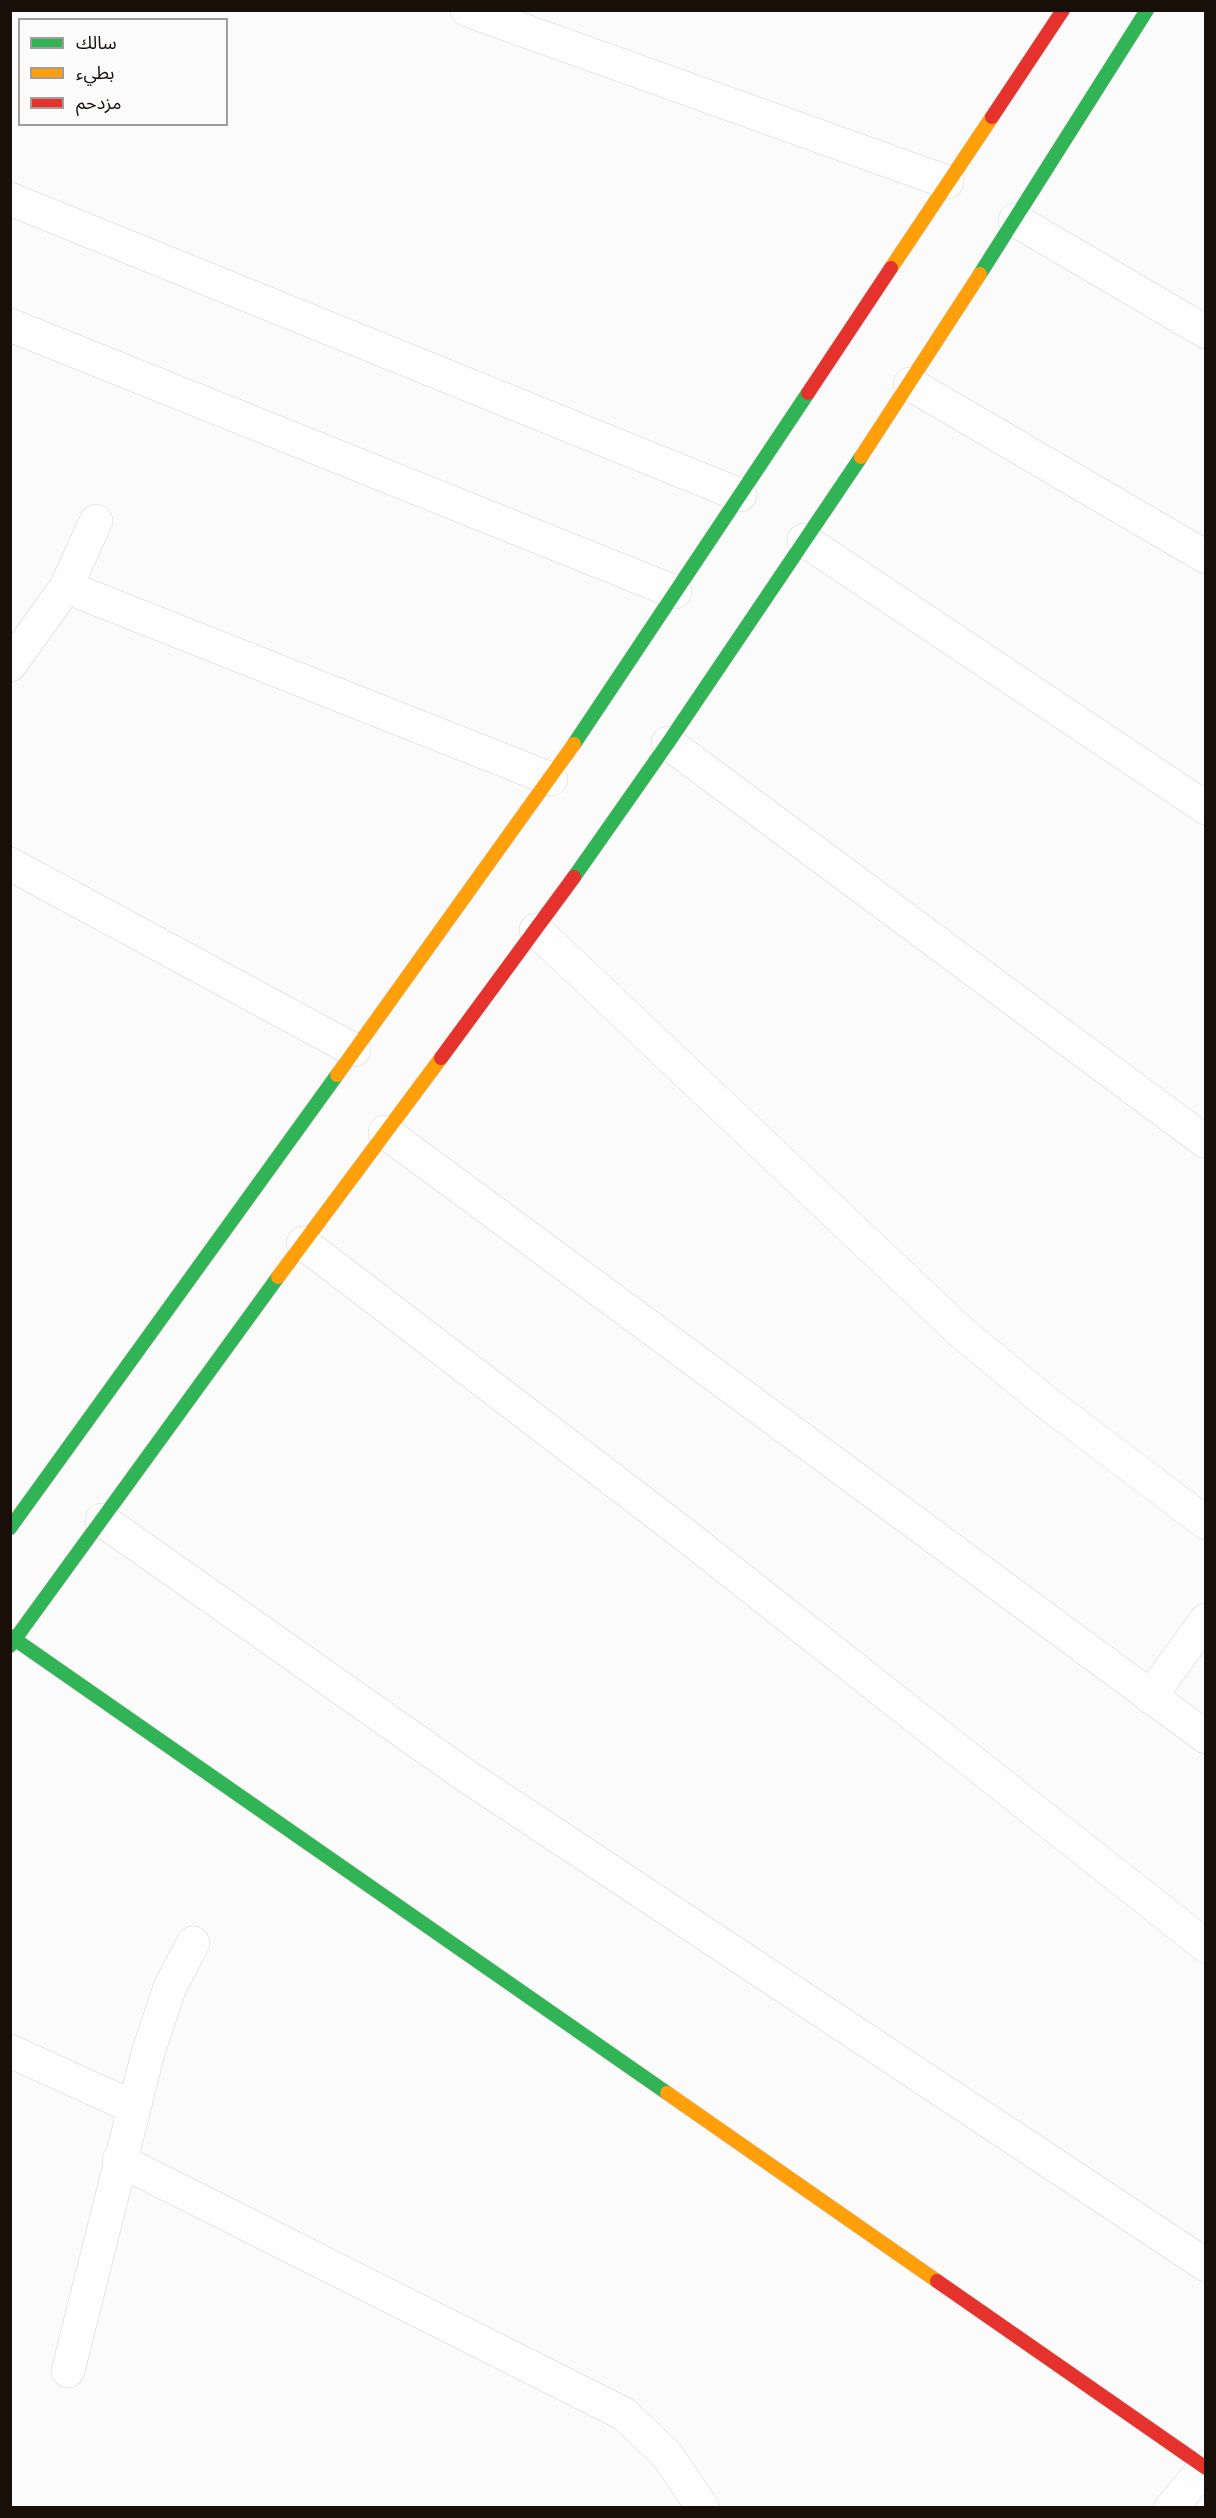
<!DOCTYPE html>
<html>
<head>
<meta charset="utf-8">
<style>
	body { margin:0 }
	#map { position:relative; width:1216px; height:2518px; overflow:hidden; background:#fbfbfb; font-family:Raleway,"Noto Sans Arabic",sans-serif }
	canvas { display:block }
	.frame { position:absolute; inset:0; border:12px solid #180f09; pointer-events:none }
	.legend { position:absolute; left:18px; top:18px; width:210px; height:108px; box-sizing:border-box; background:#fbfbfb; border:2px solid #a09d9a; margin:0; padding:8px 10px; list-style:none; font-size:18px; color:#180f09 }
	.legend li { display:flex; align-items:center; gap:12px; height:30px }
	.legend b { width:30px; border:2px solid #a09d9a }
</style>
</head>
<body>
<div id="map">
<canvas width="1216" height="2518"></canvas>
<div class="frame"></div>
<ul class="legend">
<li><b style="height:8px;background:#30b455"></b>سالك</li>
<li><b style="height:8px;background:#ff9f0a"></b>بطيء</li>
<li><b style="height:8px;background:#e5322d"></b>مزدحم</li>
</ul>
</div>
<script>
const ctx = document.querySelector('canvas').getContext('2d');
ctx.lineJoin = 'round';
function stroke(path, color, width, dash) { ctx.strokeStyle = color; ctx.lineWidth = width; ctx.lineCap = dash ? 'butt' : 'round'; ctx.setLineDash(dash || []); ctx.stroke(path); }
const street = new Path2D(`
	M 467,10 L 947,182
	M 10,199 L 740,495
	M 1015,220 L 1206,332
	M 10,325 L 675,592
	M 910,384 L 1206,557
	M 804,540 L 1206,808
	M 66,587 L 551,779
	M 10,665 L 66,587 L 96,521
	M 668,743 L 1206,1142
	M 10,864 L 354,1050
	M 536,930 L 961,1332 L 1042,1399 L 1206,1523
	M 385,1132 L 1206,1737
	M 303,1243 L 689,1538 L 1206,1946
	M 102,1520 L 465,1775 L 1206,2265
	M 1150,1697 L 1206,1620
	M 10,2051 L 133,2107
	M 119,2160 L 624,2414 L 667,2455 L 703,2508
	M 68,2371 L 148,2053 L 170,1987 L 193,1943
	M 1171,2508 L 1205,2467`);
const fast = new Path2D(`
	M 980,274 L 1147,10
	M 574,744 L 808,393
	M 574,877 L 668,743 L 861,457
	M 10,1528 L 337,1075
	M 10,1636 L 667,2093
	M 10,1646 L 278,1277`);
const slow = new Path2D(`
	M 891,268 L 992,117
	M 861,457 L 980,274
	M 337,1075 L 574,744
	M 278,1277 L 441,1058
	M 667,2093 L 937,2281`);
const jam = new Path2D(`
	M 992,117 L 1063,10
	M 808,393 L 891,268
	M 441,1058 L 574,877
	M 937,2281 L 1206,2468`);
stroke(street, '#dad4d1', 34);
stroke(fast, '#dad4d1', 15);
stroke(slow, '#dad4d1', 15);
stroke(jam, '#dad4d1', 15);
stroke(street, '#fefefe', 33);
stroke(fast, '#30b455', 14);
stroke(slow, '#ff9f0a', 14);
stroke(jam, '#e5322d', 14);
</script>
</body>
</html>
